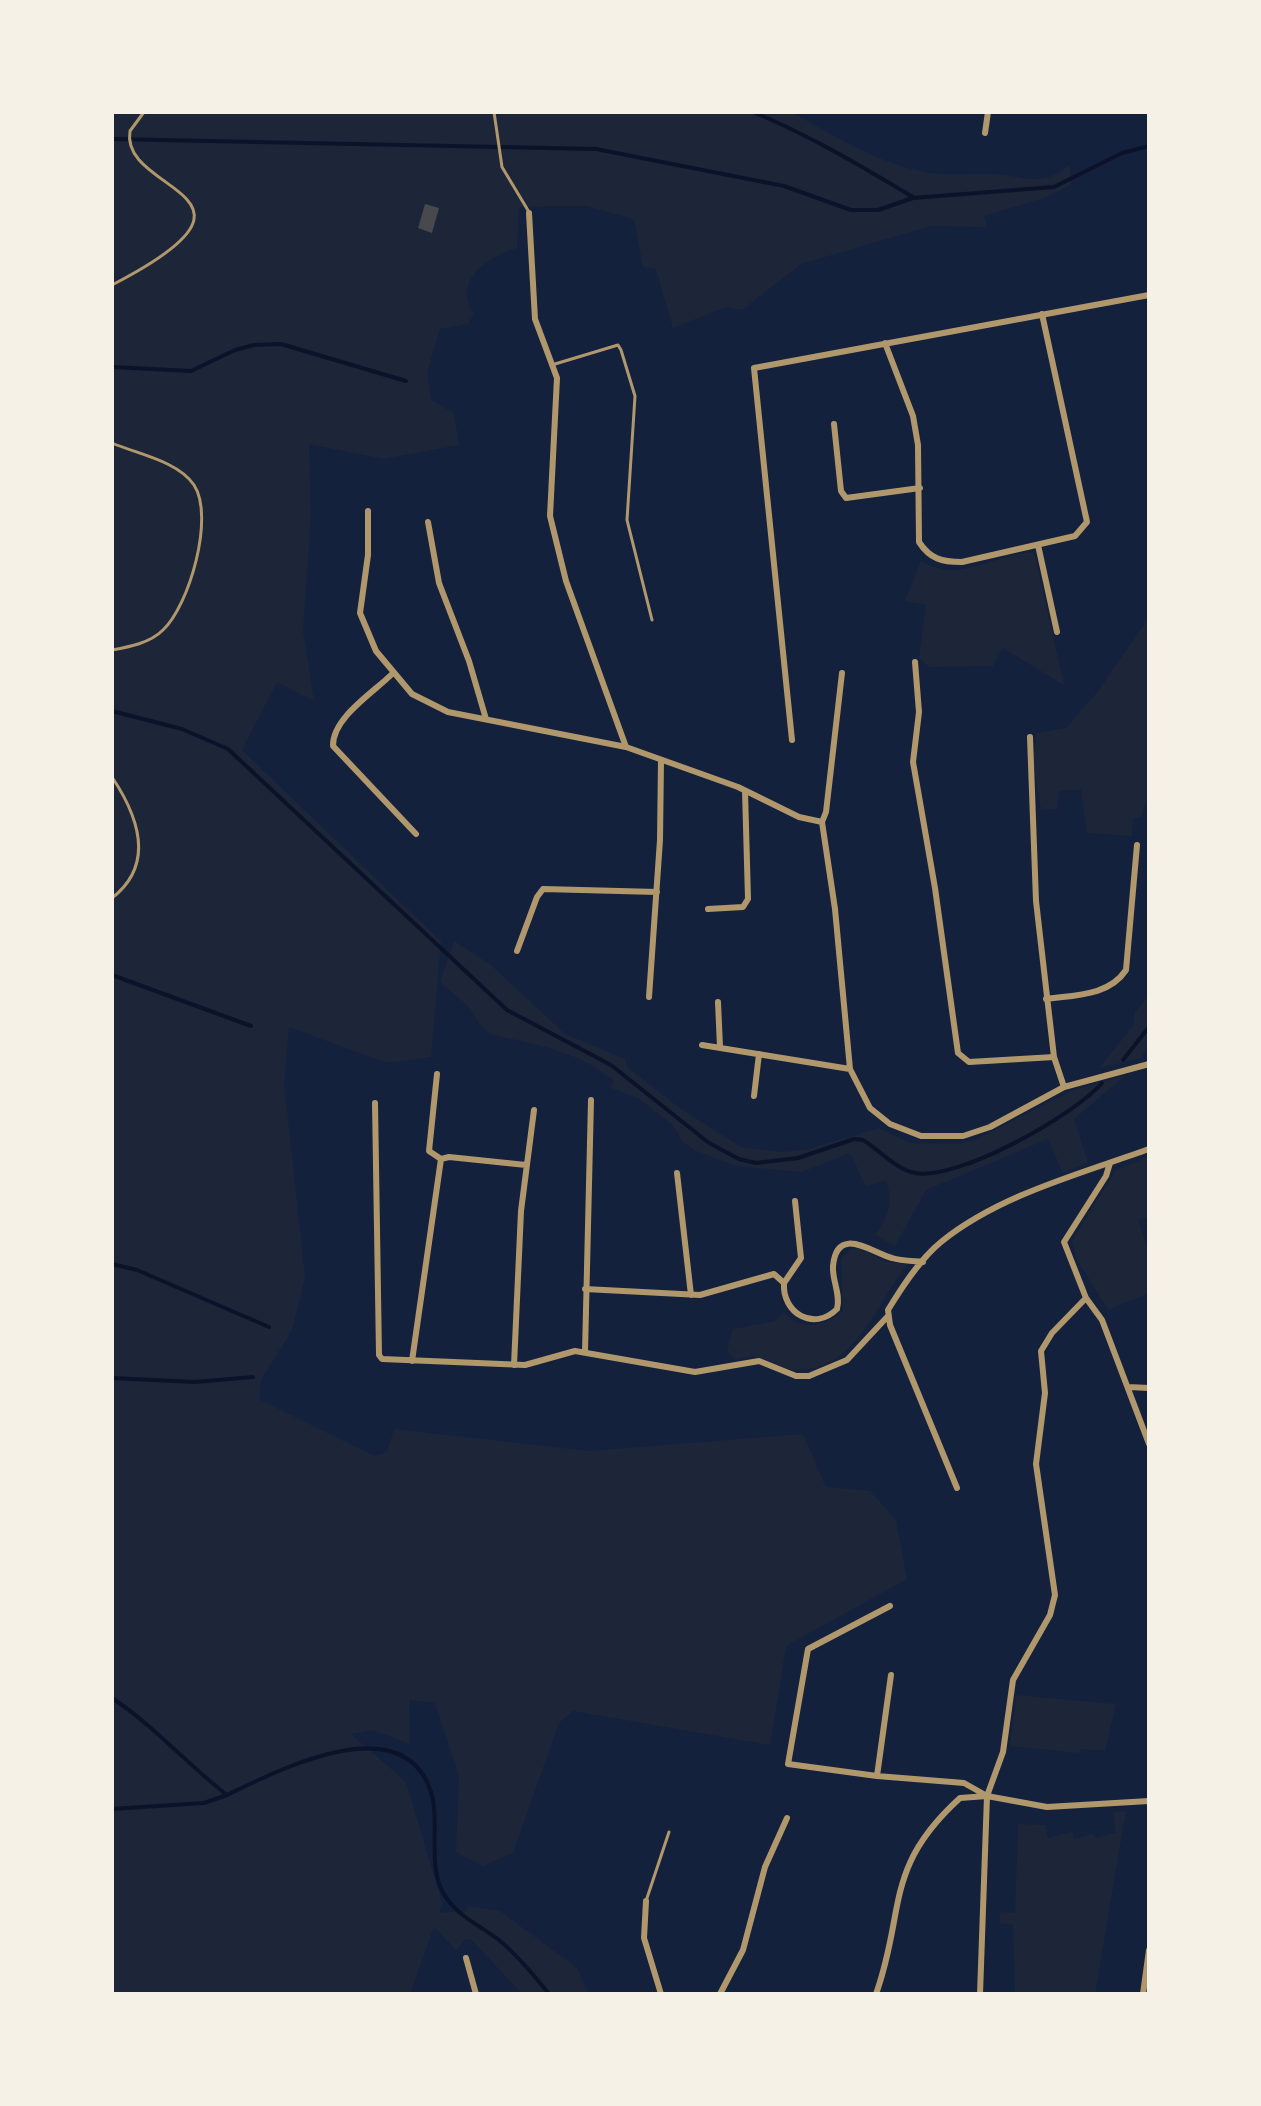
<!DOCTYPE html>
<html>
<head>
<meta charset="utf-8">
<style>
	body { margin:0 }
	#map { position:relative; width:1261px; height:2106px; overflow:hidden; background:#14213d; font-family:Helvetica,sans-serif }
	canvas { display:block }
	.frame { position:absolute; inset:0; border:114px solid #f6f1e7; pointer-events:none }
</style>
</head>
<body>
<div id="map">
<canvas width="1261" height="2106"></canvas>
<div class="frame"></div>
</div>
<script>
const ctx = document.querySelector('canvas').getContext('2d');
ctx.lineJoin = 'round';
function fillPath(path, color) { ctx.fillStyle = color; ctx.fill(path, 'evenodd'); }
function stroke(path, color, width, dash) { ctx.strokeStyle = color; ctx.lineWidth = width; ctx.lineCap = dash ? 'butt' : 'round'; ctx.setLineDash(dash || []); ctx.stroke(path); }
fillPath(new Path2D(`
	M 112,112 L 791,112 C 832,134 874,161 920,171 C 943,177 971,173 995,174 C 1029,177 1040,188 1070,165 L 1071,185 L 1044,198 L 984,216 L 987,227 L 931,226 L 801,264 L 742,310 L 726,307 L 673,328 L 656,269 L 643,267 L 634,219 L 586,206 L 519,207 L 517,248 C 488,257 451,281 474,314 L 468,324 L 440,329 L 427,373 L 431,400 L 454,413 L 459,445 L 384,459 L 309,444 L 311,516 L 303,631 L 314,701 L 277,682 L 242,750 L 441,941 L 431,1057 L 387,1063 L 289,1027 L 284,1082 L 305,1277 L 292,1330 L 261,1380 L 259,1399 L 374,1456 L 387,1452 L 394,1429 L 589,1451 L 803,1434 L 826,1487 L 870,1491 L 896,1520 L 907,1579 L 786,1646 L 770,1745 L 573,1711 L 559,1723 L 513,1853 L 483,1866 L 456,1852 L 459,1775 L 435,1703 L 409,1700 L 410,1744 L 373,1730 L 351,1734 L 406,1782 L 442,1903 L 439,1913 L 465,1911 L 468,1906 L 500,1911 L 577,1968 L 589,1994 L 522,1994 L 471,1939 L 466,1939 L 456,1950 L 434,1927 L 410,1994 L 112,1994 Z
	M 1034,552 L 1064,685 L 1003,648 L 993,666 L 929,667 L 919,658 L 926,605 L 905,601 L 921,561 C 959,584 995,554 1034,552 Z
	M 1149,617 L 1149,793 L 1141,817 L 1133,818 L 1132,836 L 1087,833 L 1081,790 L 1059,791 L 1057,809 L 1041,810 L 1033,760 L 1037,733 L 1066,728 L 1099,690 Z
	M 454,941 L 491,965 L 565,1034 L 625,1059 L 627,1067 L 681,1109 L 741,1147 L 783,1152 L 809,1149 L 879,1128 L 910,1143 L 959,1144 L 977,1139 L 1071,1091 L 1126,1075 L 1074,1119 L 1088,1163 L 1063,1173 L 1048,1139 L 926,1190 L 895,1246 L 875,1235 C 889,1219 893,1200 886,1180 L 866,1187 L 850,1153 L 802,1172 L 736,1166 L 696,1151 L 683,1142 L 672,1124 L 638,1098 L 611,1088 L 614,1081 C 580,1051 535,1045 491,1034 L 480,1025 L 469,1007 L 440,982 Z
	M 1149,995 L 1149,1042 L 1141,1058 L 1099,1068 L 1133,1026 L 1135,1012 Z
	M 1149,1156 L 1149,1217 L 1138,1220 L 1149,1253 L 1149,1293 L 1108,1310 L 1076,1258 L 1072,1241 L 1115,1171 Z
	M 860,1248 L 886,1262 L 908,1264 C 877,1301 858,1367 801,1370 C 776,1371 768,1350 735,1359 L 727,1351 L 733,1329 L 776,1321 L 783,1312 C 803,1332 823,1327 843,1311 L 841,1259 L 851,1249 Z
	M 1016,1695 L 1116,1704 L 1105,1751 L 1080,1749 L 1079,1753 L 1010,1746 Z
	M 1126,1811 L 1095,1994 L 1015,1994 L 1013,1925 L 1000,1923 L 1000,1912 L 1015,1913 L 1018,1824 L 1045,1825 L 1048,1838 L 1072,1832 L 1074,1839 L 1094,1834 L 1095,1838 L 1116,1833 L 1113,1812 Z`), '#1d2539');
stroke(new Path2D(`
	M 753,112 C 809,135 861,166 913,197
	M 112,139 L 596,149 L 784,186 L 851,210 L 878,210 L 913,198 L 1054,187 L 1122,153 L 1149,146
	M 112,367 L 191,371 L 235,350 L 254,345 L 281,344 L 406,381
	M 112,711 L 182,729 L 228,749 L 507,1010 L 611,1065 L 709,1143 L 739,1159 L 756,1163 L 798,1158 L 854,1139 L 863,1140 C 878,1149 897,1170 915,1173 C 958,1181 1073,1116 1102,1083
	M 112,975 L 251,1026
	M 1123,1060 L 1149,1027
	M 112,1264 L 137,1270 L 269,1327
	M 112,1378 L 195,1382 L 253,1377
	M 112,1698 C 154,1726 187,1764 227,1795 C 277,1771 403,1705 431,1792 C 441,1825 425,1869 447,1899 C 460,1917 482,1927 499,1940 C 518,1956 534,1975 549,1994
	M 112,1809 L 204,1803 L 227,1795`), '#0b132b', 4);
fillPath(new Path2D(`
	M 425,204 L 439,208 L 432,233 L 418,228 Z`), '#48494c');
stroke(new Path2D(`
	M 494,112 L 502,167 L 529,212
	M 112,285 C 292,192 119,194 130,131 L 144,112
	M 555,364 L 618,345 L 621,350 L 635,396 L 627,520 L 652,620
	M 112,443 C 137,454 178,461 194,485 C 215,517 189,606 163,630 C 150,643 129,647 112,650
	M 112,777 C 138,816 156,864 112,898
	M 646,1901 L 669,1832`), '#b1986c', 3);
stroke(new Path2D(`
	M 985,133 L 988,112
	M 529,213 L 535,319 L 557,378 L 550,516 L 566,581 L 626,747
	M 885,343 L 913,416 L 918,445 L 919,542 C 930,559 942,562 962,562 L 1075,536 L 1087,522 L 1042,314
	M 834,424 L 841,491 L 846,498 L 920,488
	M 368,511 L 368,555 L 360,613 L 376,651 L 412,694 L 448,712 L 626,747 L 738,787 L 799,817 L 822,822
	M 428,522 L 439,583 L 469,661 L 486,719
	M 1038,545 L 1057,632
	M 915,662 L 919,712 L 913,762 L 935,888 L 958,1053 L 969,1062 L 1054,1057
	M 842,673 L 826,812 L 822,822 L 835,909 L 850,1069 L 870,1108 L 890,1124 L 921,1136 L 963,1136 L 990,1127 L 1064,1087 L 1149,1064
	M 392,674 C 374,692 332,718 333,746 L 416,834
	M 1030,737 L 1036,901 L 1054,1057 L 1064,1087
	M 792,740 L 754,368 L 1149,295
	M 708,909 L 743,907 L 748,899 L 745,791
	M 517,951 L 537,897 L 543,889 L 657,892
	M 649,997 L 660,840 L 661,760
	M 1046,999 C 1075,995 1109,996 1126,970 L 1137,845
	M 718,1002 L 720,1047
	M 702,1045 L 850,1069
	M 437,1074 L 429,1151 L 441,1159
	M 754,1096 L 759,1054
	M 375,1103 L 379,1355 L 382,1359 L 525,1365 L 575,1351 L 695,1372 L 759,1361 L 796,1376 L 809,1376 L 847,1360 L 888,1316
	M 1110,1163 L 1106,1176 L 1064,1242 L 1086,1298 L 1102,1320 L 1149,1444
	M 677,1173 L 691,1295
	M 784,1283 C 782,1313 814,1332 837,1309 C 841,1294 832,1281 833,1266 C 837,1224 872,1253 892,1258 C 901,1261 913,1261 923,1262
	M 585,1289 L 700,1295 L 774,1274 L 784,1283 L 801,1258 L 795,1201
	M 585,1352 L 591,1100
	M 412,1361 L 441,1159 L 449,1157 L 526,1165
	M 514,1365 L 521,1211 L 534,1110
	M 1128,1387 L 1149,1388
	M 957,1488 L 890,1325 L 888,1310 C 902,1287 920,1259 941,1242 C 999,1195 1080,1174 1149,1149
	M 890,1606 L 808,1649 L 788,1764 L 877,1776 L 964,1783 L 987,1796
	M 877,1776 L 891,1675
	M 646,1901 L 644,1938 L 661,1994
	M 466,1958 L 476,1994
	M 720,1994 L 743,1950 L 765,1867 L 787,1818
	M 876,1994 C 906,1910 883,1868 960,1798 L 987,1796 L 1047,1807 L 1149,1801
	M 980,1994 L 987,1796 L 1003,1752 L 1013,1680 L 1050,1615 L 1055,1595 L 1036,1464 L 1045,1393 L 1041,1351 L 1052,1333 L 1086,1298
	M 1143,1994 L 1149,1950`), '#b1986c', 6);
</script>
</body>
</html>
